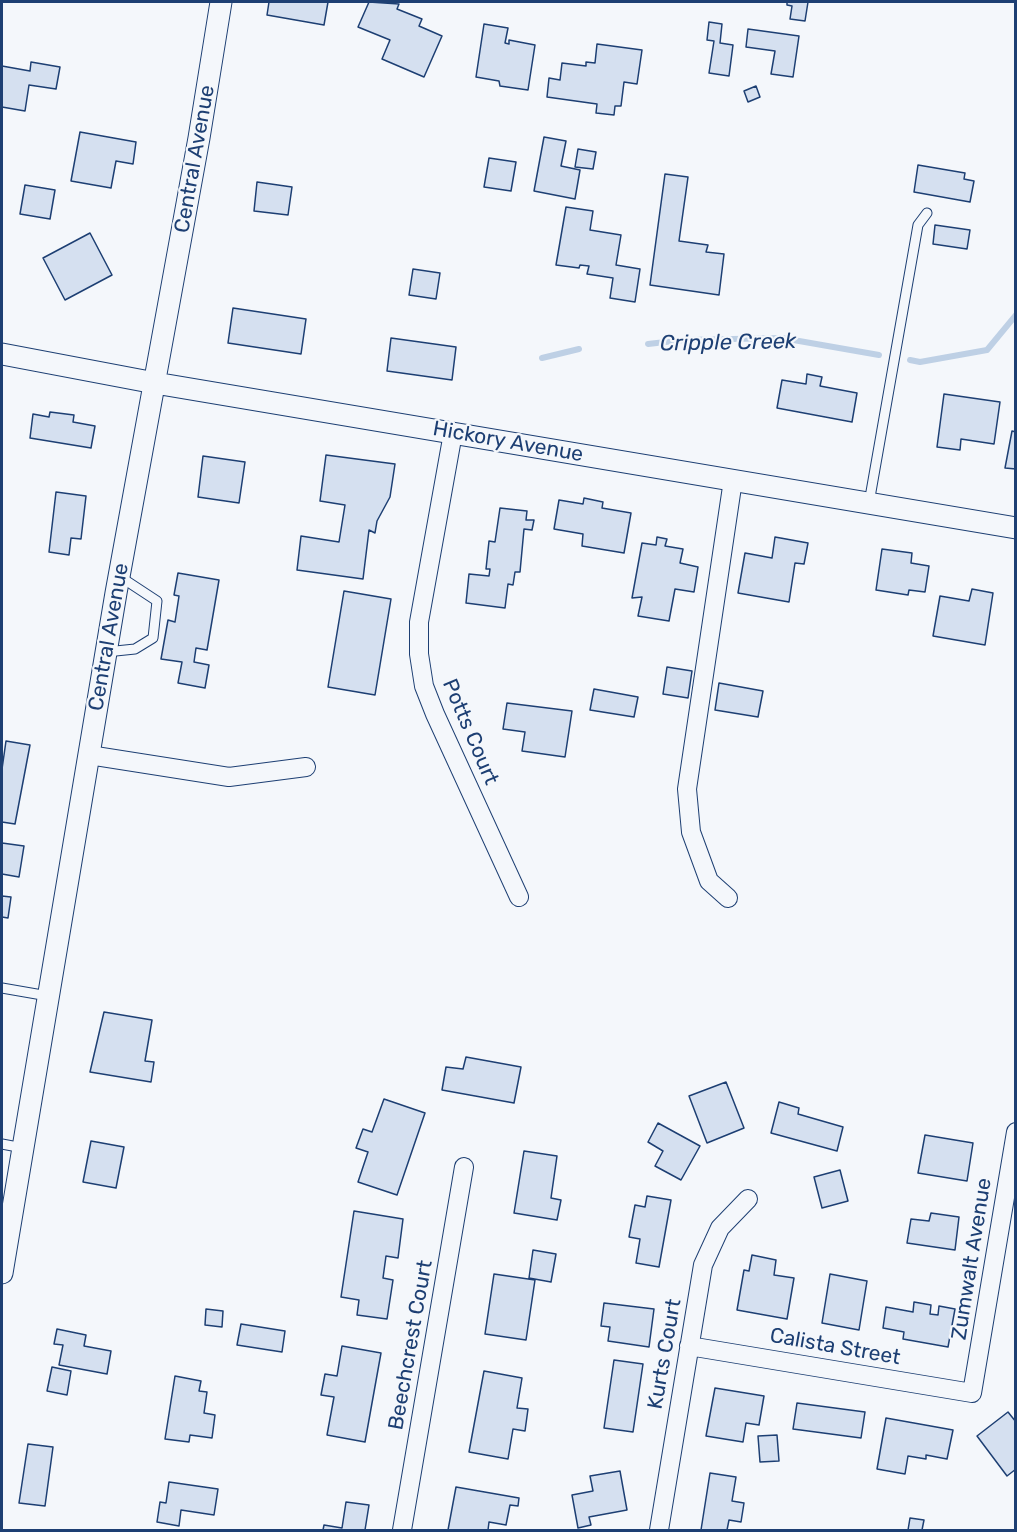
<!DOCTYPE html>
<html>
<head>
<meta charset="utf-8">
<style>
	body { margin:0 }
	#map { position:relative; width:1017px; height:1532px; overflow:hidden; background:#f4f7fb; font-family:Rubik,sans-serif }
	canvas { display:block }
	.frame { position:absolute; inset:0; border:3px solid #1d3f73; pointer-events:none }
</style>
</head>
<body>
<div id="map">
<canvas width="1017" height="1532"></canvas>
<div class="frame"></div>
</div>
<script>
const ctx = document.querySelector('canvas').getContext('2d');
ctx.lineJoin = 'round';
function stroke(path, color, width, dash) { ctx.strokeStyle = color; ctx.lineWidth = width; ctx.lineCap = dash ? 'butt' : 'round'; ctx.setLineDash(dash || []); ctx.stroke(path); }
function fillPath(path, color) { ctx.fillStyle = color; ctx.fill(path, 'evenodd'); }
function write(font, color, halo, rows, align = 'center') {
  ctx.font = font + ' Rubik,sans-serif'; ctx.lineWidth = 4.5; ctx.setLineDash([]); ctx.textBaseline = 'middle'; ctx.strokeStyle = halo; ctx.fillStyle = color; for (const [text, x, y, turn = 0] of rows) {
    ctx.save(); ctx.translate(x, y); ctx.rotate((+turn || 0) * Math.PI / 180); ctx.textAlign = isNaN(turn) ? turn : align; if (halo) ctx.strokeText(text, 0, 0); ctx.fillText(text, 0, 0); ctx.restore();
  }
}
stroke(new Path2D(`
	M 648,344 L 683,340 L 782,338 L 879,355
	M 542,358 L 579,349
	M 910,360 L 920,362 L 987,350 L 1016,315`), '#bed0e5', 6);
const building = new Path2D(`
	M 269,2 L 328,2 L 324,25 L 267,15 Z
	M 369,2 L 399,4 L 397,9 L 422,19 L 419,26 L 442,36 L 424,77 L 382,59 L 390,40 L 358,27 Z
	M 787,2 L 808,2 L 805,21 L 790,19 L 792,6 L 787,5 Z
	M 709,22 L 722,24 L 720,43 L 733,45 L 729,76 L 709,73 L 714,41 L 707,40 Z
	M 484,24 L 508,28 L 505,43 L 509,44 L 509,40 L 535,45 L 528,90 L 500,86 L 499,81 L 476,77 Z
	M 748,29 L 799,36 L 793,77 L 771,74 L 775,51 L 746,47 Z
	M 597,44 L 642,50 L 637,84 L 624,82 L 621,106 L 615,106 L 614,115 L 596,113 L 597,104 L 547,97 L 549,78 L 560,80 L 562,63 L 586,66 L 586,62 L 595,63 Z
	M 31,62 L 60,67 L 56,89 L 29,85 L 25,111 L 2,107 L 2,66 L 30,71 Z
	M 756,86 L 760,97 L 748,102 L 744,91 Z
	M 80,132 L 136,142 L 133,164 L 116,161 L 111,188 L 71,181 Z
	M 544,137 L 566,141 L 561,166 L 580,170 L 575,199 L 534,191 Z
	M 578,149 L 596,152 L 593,169 L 575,167 Z
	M 489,158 L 516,162 L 511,191 L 484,187 Z
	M 918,165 L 965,173 L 964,179 L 974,181 L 970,202 L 914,192 Z
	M 665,174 L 688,177 L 679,241 L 708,245 L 706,252 L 724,254 L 719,295 L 650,285 Z
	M 257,182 L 292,187 L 288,215 L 254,211 Z
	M 25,185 L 55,190 L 50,219 L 20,214 Z
	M 566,207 L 593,211 L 590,230 L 621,235 L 616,265 L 640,269 L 635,302 L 610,298 L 613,278 L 587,274 L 589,266 L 580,265 L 579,268 L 556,265 Z
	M 935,225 L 970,230 L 967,249 L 933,244 Z
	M 90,233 L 112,275 L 65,300 L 43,258 Z
	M 413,269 L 440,273 L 436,299 L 409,295 Z
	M 233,308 L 306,319 L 301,354 L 228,343 Z
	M 391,338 L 456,347 L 452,380 L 387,371 Z
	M 807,374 L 822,377 L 820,386 L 857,393 L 852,422 L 777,408 L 782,380 L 806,384 Z
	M 944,394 L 1000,402 L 994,444 L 961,439 L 960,450 L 937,447 Z
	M 50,412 L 74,415 L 73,422 L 95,426 L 91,448 L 30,438 L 33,414 L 49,417 Z
	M 1012,431 L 1016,432 L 1016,469 L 1005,468 Z
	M 326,455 L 395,464 L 390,497 L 377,521 L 375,533 L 369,530 L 363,579 L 297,570 L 301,536 L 339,542 L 345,505 L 320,501 Z
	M 203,456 L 245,462 L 239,503 L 198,497 Z
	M 56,492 L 86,496 L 81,539 L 71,538 L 69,555 L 49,552 Z
	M 584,498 L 603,502 L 602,508 L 631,513 L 624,553 L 582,546 L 583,534 L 554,529 L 559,500 L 583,504 Z
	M 500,508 L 527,511 L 526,520 L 534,520 L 532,530 L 524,529 L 520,572 L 515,572 L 513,585 L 508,584 L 505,608 L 466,603 L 469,574 L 489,576 L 490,569 L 486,569 L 489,541 L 495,542 Z
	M 657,537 L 667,539 L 665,546 L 683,549 L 680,563 L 698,567 L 694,592 L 675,589 L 669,621 L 638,616 L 642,597 L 632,598 L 642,543 L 656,545 Z
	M 775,537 L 808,543 L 804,564 L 795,563 L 789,602 L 738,593 L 745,553 L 772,558 Z
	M 882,549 L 912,553 L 911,563 L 929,566 L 925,592 L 909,590 L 908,595 L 876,590 Z
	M 178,573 L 219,580 L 207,650 L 196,648 L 194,662 L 209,665 L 205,688 L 178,683 L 182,662 L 161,659 L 168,620 L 175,622 L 179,596 L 174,595 Z
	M 972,589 L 993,593 L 985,645 L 933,636 L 940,596 L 969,601 Z
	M 344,591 L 391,599 L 375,695 L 328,687 Z
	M 667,667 L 692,671 L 688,698 L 663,694 Z
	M 719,683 L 763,691 L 758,717 L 715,710 Z
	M 594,689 L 638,697 L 634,717 L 590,710 Z
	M 507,703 L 572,711 L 565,757 L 522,751 L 525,732 L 503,729 Z
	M 6,741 L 30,745 L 15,824 L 2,822 L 2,769 Z
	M 2,843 L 24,846 L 19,877 L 2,874 Z
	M 2,896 L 11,897 L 8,918 L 2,917 Z
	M 104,1012 L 152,1020 L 145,1061 L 154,1062 L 151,1082 L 90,1072 Z
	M 466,1057 L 521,1067 L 514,1103 L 442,1090 L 446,1067 L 463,1069 Z
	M 726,1082 L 744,1128 L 707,1143 L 689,1096 Z
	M 384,1099 L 425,1113 L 397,1195 L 358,1182 L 368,1152 L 356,1148 L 363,1129 L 372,1132 Z
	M 779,1102 L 799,1108 L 798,1114 L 843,1127 L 837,1151 L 771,1133 Z
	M 658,1123 L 700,1146 L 681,1180 L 655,1166 L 663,1151 L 648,1142 Z
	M 925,1135 L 973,1143 L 967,1181 L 918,1173 Z
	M 91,1141 L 124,1147 L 116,1188 L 83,1182 Z
	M 524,1151 L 557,1156 L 551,1198 L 561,1200 L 557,1220 L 514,1213 Z
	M 840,1170 L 848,1201 L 822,1208 L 814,1177 Z
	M 647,1196 L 671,1200 L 659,1267 L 636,1263 L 640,1239 L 629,1237 L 635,1205 L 645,1207 Z
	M 354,1211 L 403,1219 L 398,1258 L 386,1256 L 383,1278 L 393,1280 L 387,1319 L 357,1315 L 359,1300 L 341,1297 Z
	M 931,1213 L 959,1217 L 955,1250 L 907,1243 L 911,1219 L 929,1221 Z
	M 533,1250 L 556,1254 L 551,1282 L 529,1278 Z
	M 752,1255 L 776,1260 L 774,1275 L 794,1278 L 787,1319 L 737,1310 L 744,1270 L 749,1271 Z
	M 494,1274 L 535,1280 L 526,1340 L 485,1334 Z
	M 830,1274 L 867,1281 L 859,1330 L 822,1323 Z
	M 914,1302 L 931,1305 L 930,1314 L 938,1315 L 939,1306 L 955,1309 L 948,1347 L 903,1339 L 904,1332 L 883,1328 L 886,1307 L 913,1312 Z
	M 604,1303 L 654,1309 L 649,1347 L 608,1341 L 610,1327 L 601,1326 Z
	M 206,1309 L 223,1311 L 222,1327 L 205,1325 Z
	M 241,1324 L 285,1331 L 282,1352 L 237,1345 Z
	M 57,1329 L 86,1335 L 84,1346 L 111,1351 L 107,1374 L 59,1365 L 63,1345 L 54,1344 Z
	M 342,1346 L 381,1353 L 365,1442 L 327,1435 L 334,1397 L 321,1395 L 325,1374 L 337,1376 Z
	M 614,1360 L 643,1364 L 633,1432 L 604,1428 Z
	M 52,1367 L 71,1371 L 67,1395 L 47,1391 Z
	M 484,1371 L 522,1378 L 517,1408 L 528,1409 L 525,1431 L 513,1429 L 508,1459 L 469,1452 Z
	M 175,1376 L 201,1381 L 199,1391 L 207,1392 L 204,1413 L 215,1415 L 212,1438 L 190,1435 L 189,1442 L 165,1439 Z
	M 715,1388 L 764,1396 L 759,1425 L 746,1423 L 743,1442 L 706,1436 Z
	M 797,1403 L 865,1412 L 861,1438 L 793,1429 Z
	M 1008,1412 L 1016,1422 L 1016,1469 L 1007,1476 L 977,1436 Z
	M 886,1418 L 953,1430 L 947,1459 L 926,1455 L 926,1459 L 908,1456 L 905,1474 L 877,1469 Z
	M 777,1435 L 779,1461 L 760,1462 L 758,1436 Z
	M 28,1444 L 53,1447 L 45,1506 L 19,1503 Z
	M 620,1471 L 627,1510 L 589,1517 L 591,1525 L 578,1528 L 572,1495 L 593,1491 L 590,1476 Z
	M 710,1473 L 736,1477 L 732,1501 L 744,1503 L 741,1522 L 729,1520 L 727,1530 L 701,1530 Z
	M 169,1482 L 218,1489 L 214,1515 L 181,1510 L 179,1526 L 157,1522 L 160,1502 L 166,1503 Z
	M 456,1487 L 519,1498 L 518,1506 L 510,1505 L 506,1525 L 489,1522 L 488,1530 L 448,1530 Z
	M 346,1502 L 369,1505 L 365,1530 L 323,1530 L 324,1525 L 342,1528 Z
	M 910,1518 L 924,1520 L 922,1530 L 908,1530 Z`);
fillPath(building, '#d5e0f0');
stroke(building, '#1d3f73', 1.5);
const service = new Path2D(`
	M 869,503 L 918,225 L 927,213
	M 106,652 L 135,649 L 153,638 L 157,601 L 119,576
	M 2,988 L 48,996
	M 2,1144 L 23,1148`);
const minor = new Path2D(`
	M 453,433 L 419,622 L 419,654 L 424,686 L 435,714 L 519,897
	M 89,755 L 229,777 L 306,767
	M 728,898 L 709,881 L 691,832 L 687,789 L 733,480
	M 689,1346 L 972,1393 L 1016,1132
	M 402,1530 L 464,1167
	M 659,1530 L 703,1265 L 720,1228 L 748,1199`);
const tertiary = new Path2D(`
	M 2,354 L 155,383 L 1016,528
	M 2,1273 L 116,593 L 199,138 L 221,2`);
stroke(service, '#1d3f73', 11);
stroke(minor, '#1d3f73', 20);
stroke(tertiary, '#1d3f73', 23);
stroke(service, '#f4f7fb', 9);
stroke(minor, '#f4f7fb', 18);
stroke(tertiary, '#f4f7fb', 21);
write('21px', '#1d3f73', '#f4f7fb', [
	["Central Avenue",195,159,-80],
	["Hickory Avenue",508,442,10],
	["Central Avenue",109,637,-80],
	["Potts Court",470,732,67],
	["Zumwalt Avenue",972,1259,-81],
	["Beechcrest Court",411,1345,-80],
	["Calista Street",835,1347,10],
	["Kurts Court",665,1354,-80]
]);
write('italic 22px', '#1d3f73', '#f4f7fb', [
	["Cripple Creek",728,343,-1]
]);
</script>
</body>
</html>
